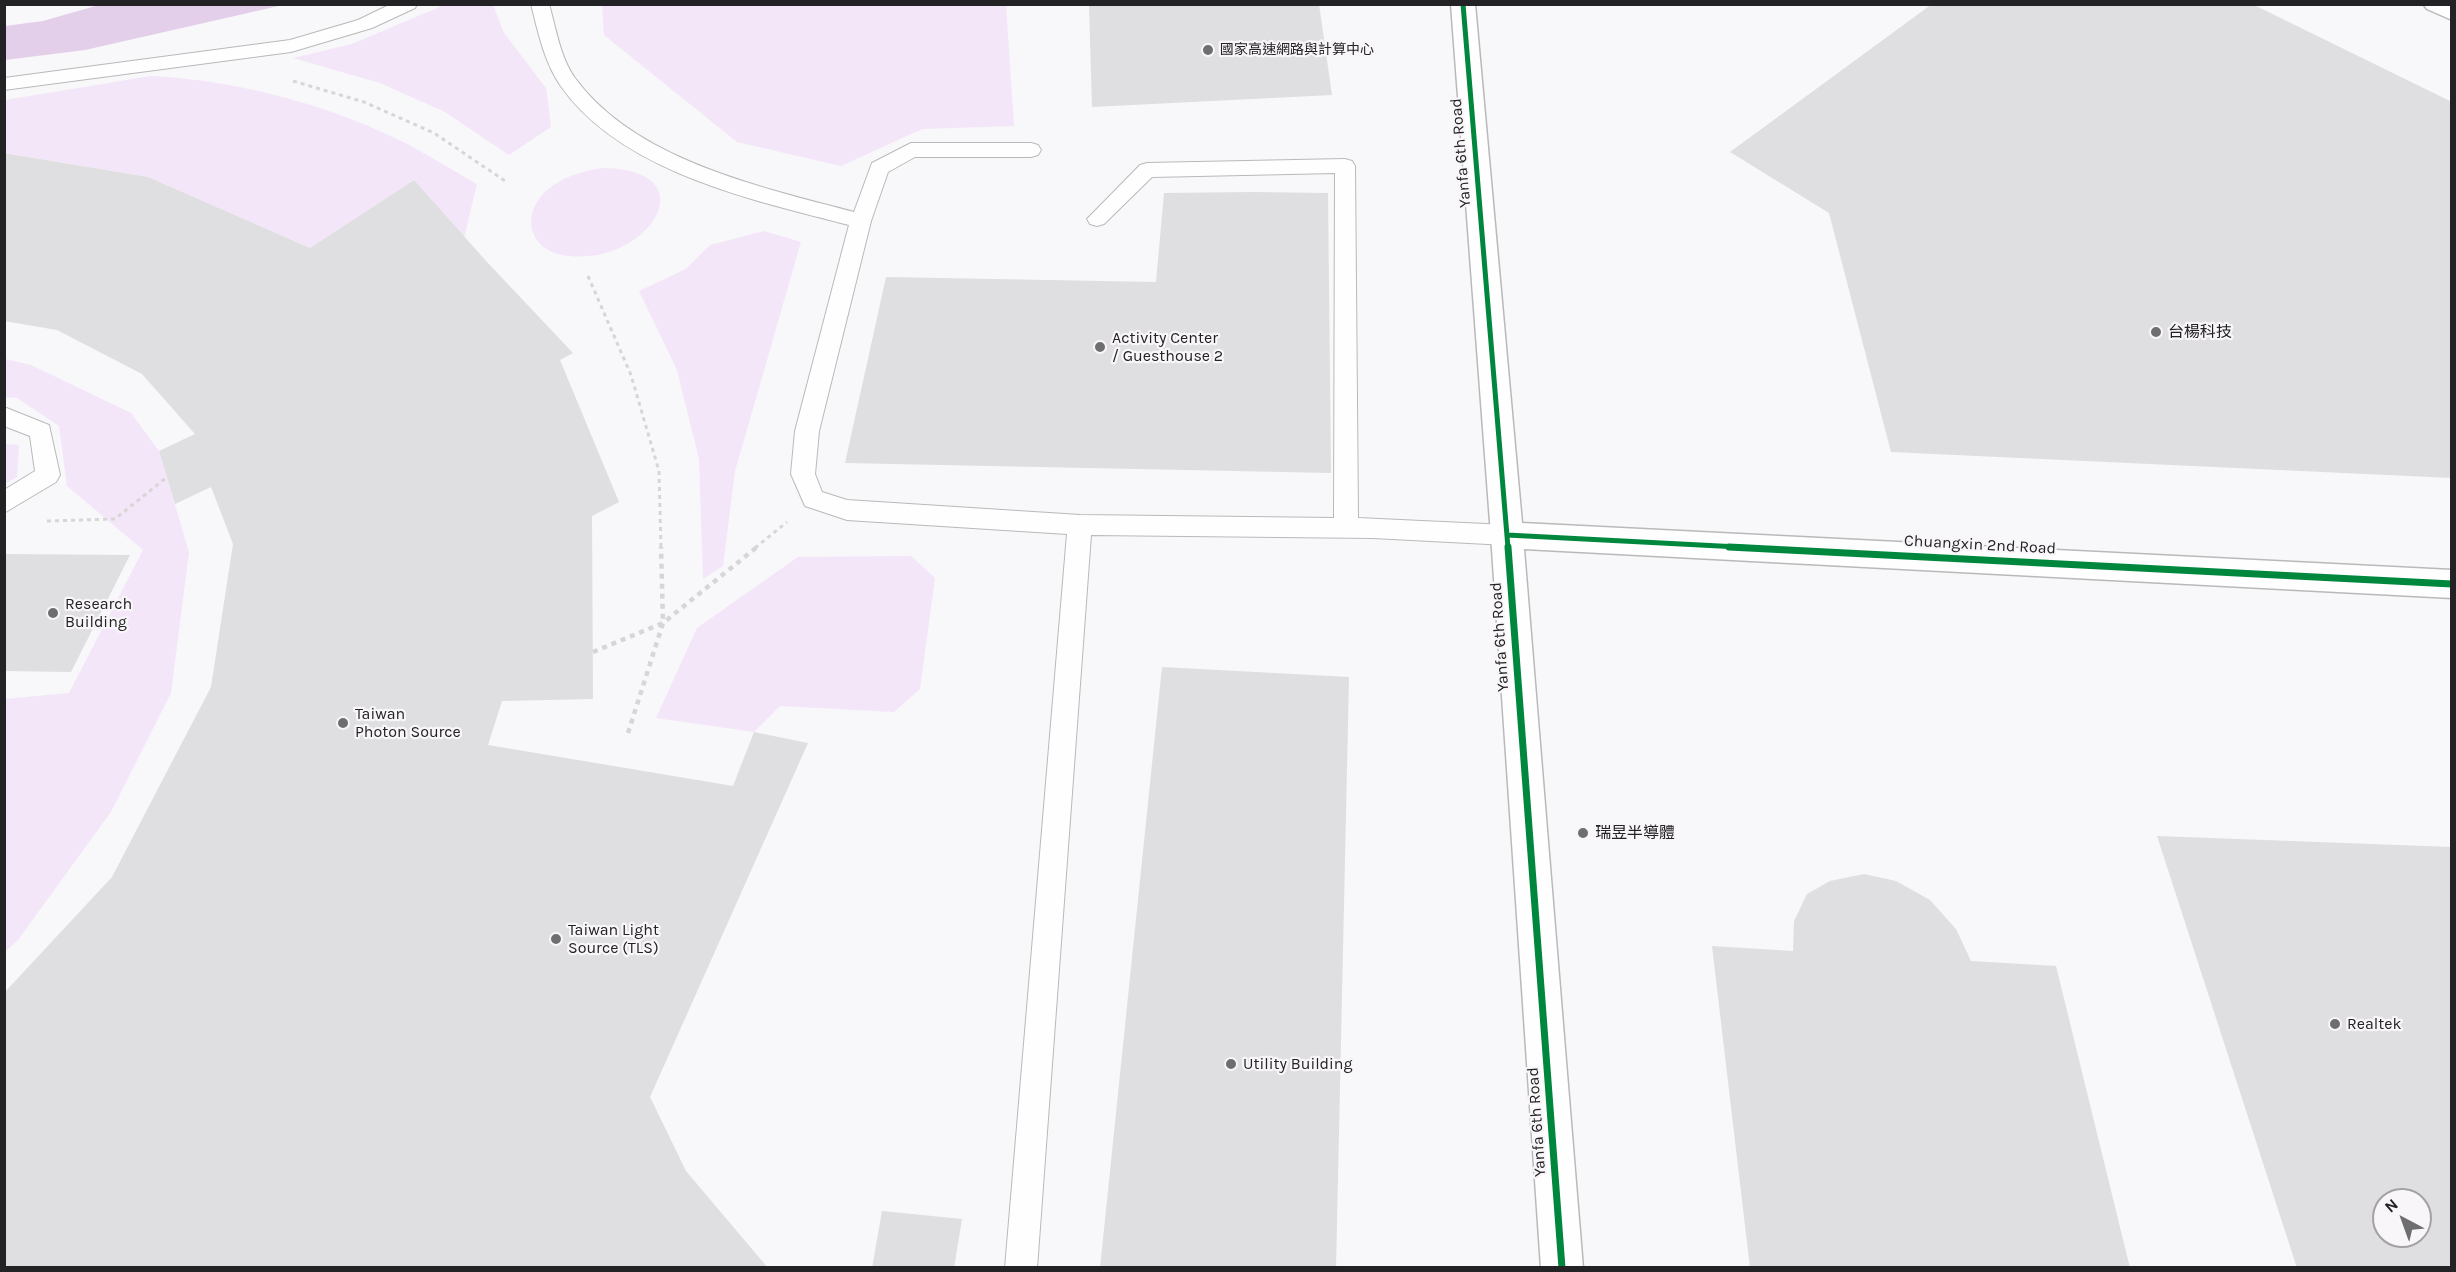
<!DOCTYPE html>
<html>
<head>
<meta charset="utf-8">
<style>
	body { margin:0 }
	#map { position:relative; width:2456px; height:1272px; overflow:hidden; background:#f8f7f9; font-family:Karla,sans-serif }
	canvas { display:block }
	.frame { position:absolute; inset:0; border:6px solid #232224; pointer-events:none }
	.north { position:absolute; left:2372px; top:1188px; width:60px; height:60px; box-sizing:border-box; background:#f9f6fa; border:2px solid #a3a1a4; border-radius:50%; rotate:319deg; font-size:16px; font-weight:700; line-height:24px; text-align:center; color:#232224 }
	.north::after { content:''; display:block; margin:auto; width:21px; height:27px; background:#6e6d6f; clip-path:polygon(50% 0,100% 100%,50% 72%,0 100%) }
</style>
</head>
<body>
<div id="map">
<canvas width="2456" height="1272"></canvas>
<div class="frame"></div>
<div class="north">N</div>
</div>
<script>
const ctx = document.querySelector('canvas').getContext('2d');
ctx.lineJoin = 'round';
function fillPath(path, color) { ctx.fillStyle = color; ctx.fill(path, 'evenodd'); }
function stroke(path, color, width, dash) { ctx.strokeStyle = color; ctx.lineWidth = width; ctx.lineCap = dash ? 'butt' : 'round'; ctx.setLineDash(dash || []); ctx.stroke(path); }
function write(font, color, halo, rows, align = 'center') {
  ctx.font = font + ' Karla,"Noto Sans TC",sans-serif'; ctx.lineWidth = 4.5; ctx.setLineDash([]); ctx.textBaseline = 'middle'; ctx.strokeStyle = halo; ctx.fillStyle = color; for (const [text, x, y, turn = 0] of rows) {
    ctx.save(); ctx.translate(x, y); ctx.rotate((+turn || 0) * Math.PI / 180); ctx.textAlign = isNaN(turn) ? turn : align; if (halo) ctx.strokeText(text, 0, 0); ctx.fillText(text, 0, 0); ctx.restore();
  }
}
fillPath(new Path2D(`
	M 444,5 L 493,5 L 504,33 L 546,88 L 551,127 L 509,155 L 445,112 L 380,83 L 293,58 L 352,44 Z
	M 602,5 L 1006,5 L 1014,126 L 922,129 L 841,166 L 737,142 L 604,35 Z
	M 151,76 C 234,80 322,103 397,139 C 424,152 450,169 477,184 L 464,238 L 414,180 L 310,248 L 148,177 L 5,153 L 5,100 Z
	M 603,168 C 709,169 650,265 569,256 C 533,253 518,219 545,192 C 561,177 582,171 603,168 Z
	M 764,231 L 801,242 L 735,471 L 723,566 L 703,579 L 699,459 L 677,370 L 639,291 L 686,269 L 710,245 Z
	M 5,359 L 31,365 L 131,413 L 159,451 L 189,552 L 171,693 L 111,812 L 18,940 L 5,952 L 5,699 L 69,693 L 143,550 L 67,486 L 59,426 L 17,398 L 5,397 Z
	M 5,444 L 19,445 L 17,477 L 5,484 Z
	M 911,556 L 935,578 L 920,689 L 894,712 L 780,706 L 754,732 L 656,718 L 697,628 L 798,557 Z`), '#f4e6f9');
fillPath(new Path2D(`
	M 99,5 L 99,4 L 283,5 L 85,50 L 5,60 L 5,26 L 43,21 Z`), '#e3cfe9');
fillPath(new Path2D(`
	M 1089,4 L 1319,4 L 1332,95 L 1092,107 Z
	M 1932,4 L 2252,4 L 2452,102 L 2452,478 L 1891,452 L 1829,213 L 1730,152 Z
	M 4,153 L 148,177 L 310,248 L 414,180 L 487,262 L 573,353 L 560,360 L 619,502 L 592,516 L 593,699 L 502,701 L 488,745 L 733,786 L 754,732 L 808,743 L 650,1097 L 686,1171 L 768,1268 L 4,1268 L 4,993 L 112,877 L 211,687 L 233,544 L 211,487 L 175,504 L 159,451 L 195,434 L 142,374 L 57,330 L 4,321 Z
	M 1253,192 L 1328,193 L 1331,473 L 845,463 L 886,277 L 1156,282 L 1164,193 Z
	M 4,554 L 130,555 L 71,672 L 4,671 Z
	M 1162,667 L 1349,677 L 1336,1268 L 1100,1268 Z
	M 2157,836 L 2452,847 L 2452,1268 L 2297,1268 ZM 2384,1200 L 2420,1200 L 2420,1236 L 2384,1236 Z
	M 1864,874 L 1896,881 L 1930,900 L 1956,929 L 1971,961 L 2056,966 L 2130,1268 L 1750,1268 L 1712,946 L 1793,951 L 1794,921 L 1807,894 L 1830,881 Z
	M 882,1211 L 962,1219 L 954,1268 L 872,1268 Z`), '#dfdee0');
const lane = new Path2D(`
	M 391,4 L 417,4 L 415,8 L 372,28 L 291,52 L 4,90 L 4,78 L 290,40 L 358,20 Z
	M 531,4 L 549,4 C 556,28 560,57 575,78 C 635,160 760,187 854,212 L 872,163 L 911,143 L 1031,143 L 1038,145 L 1041,150 L 1038,155 L 1031,157 L 915,157 L 888,172 L 871,221 L 819,431 L 815,474 L 822,492 L 847,500 L 1080,515 L 1334,518 L 1335,173 L 1152,177 L 1104,224 L 1097,226 L 1090,224 L 1087,219 L 1140,165 L 1147,163 L 1345,159 L 1352,161 L 1355,166 L 1358,518 L 1507,525 L 1516,528 L 1519,535 L 1516,542 L 1507,545 L 1373,538 L 1091,535 L 1037,1268 L 1005,1268 L 1067,534 L 847,520 L 805,506 L 791,474 L 795,431 L 849,225 C 753,200 620,172 560,85 C 544,61 538,32 531,4 Z
	M 4,407 L 49,425 L 60,475 L 56,482 L 4,513 L 4,490 L 35,471 L 30,436 L 4,426 Z`);
const street = new Path2D(`
	M 1451,4 L 1475,4 L 1522,523 L 2452,570 L 2452,598 L 1524,549 L 1583,1268 L 1541,1268 L 1491,535 Z`);
const secondary = new Path2D(`
	M 2423,4 L 2452,4 L 2452,20 L 2427,9 Z`);
stroke(lane, '#bab9ba', 2);
stroke(street, '#bab9ba', 3);
stroke(secondary, '#bab9ba', 3);
stroke(new Path2D(`
	M 293,81 L 364,102 L 434,133 L 508,183
	M 588,276 L 631,375 L 659,471 L 661,548
	M 47,521 L 115,519 L 167,477
	M 755,548 L 787,522`), '#d7d6d7', 3, [4, 4]);
stroke(new Path2D(`
	M 593,652 L 663,623 L 661,547
	M 628,733 L 663,623 L 757,547`), '#d7d6d7', 4.5, [5, 5]);
fillPath(lane, '#fefefe');
fillPath(street, '#fefefe');
fillPath(secondary, '#fefefe');
stroke(new Path2D(`
	M 1463,4 L 1508,548
	M 1507,535 L 1758,548`), '#00873e', 5);
stroke(new Path2D(`
	M 1508,547 L 1562,1268
	M 1729,547 L 2452,584`), '#00873e', 7);
for (const [x, y, r, color] of [
	[1208,50,6,"#6e6d6f"],
	[2156,332,6,"#6e6d6f"],
	[1100,347,6,"#6e6d6f"],
	[53,613,6,"#6e6d6f"],
	[343,723,6,"#6e6d6f"],
	[1583,833,6,"#6e6d6f"],
	[556,939,6,"#6e6d6f"],
	[2335,1024,6,"#6e6d6f"],
	[1231,1064,6,"#6e6d6f"]
]) { const dot = new Path2D(); dot.arc(x, y, r, 0, 2 * Math.PI); ctx.fillStyle = color; ctx.fill(dot); stroke(dot, '#f9f6fa', 2); }
write('14px', '#232224', '#f9f6fa', [
	["國家高速網路與計算中心",1220,50]
], 'left');
write('16px', '#232224', '#f9f6fa', [
	["Yanfa 6th Road",1461,153,-95],
	["Chuangxin 2nd Road",1980,545,3],
	["Yanfa 6th Road",1500,637,-94],
	["Yanfa 6th Road",1537,1122,-94]
]);
write('16px', '#232224', '#f9f6fa', [
	["台楊科技",2168,332],
	["Activity Center",1112,338],
	["/ Guesthouse 2",1112,356],
	["Research",65,604],
	["Building",65,622],
	["Taiwan",355,714],
	["Photon Source",355,732],
	["瑞昱半導體",1595,833],
	["Taiwan Light",568,930],
	["Source (TLS)",568,948],
	["Realtek",2347,1024],
	["Utility Building",1243,1064]
], 'left');
</script>
</body>
</html>
